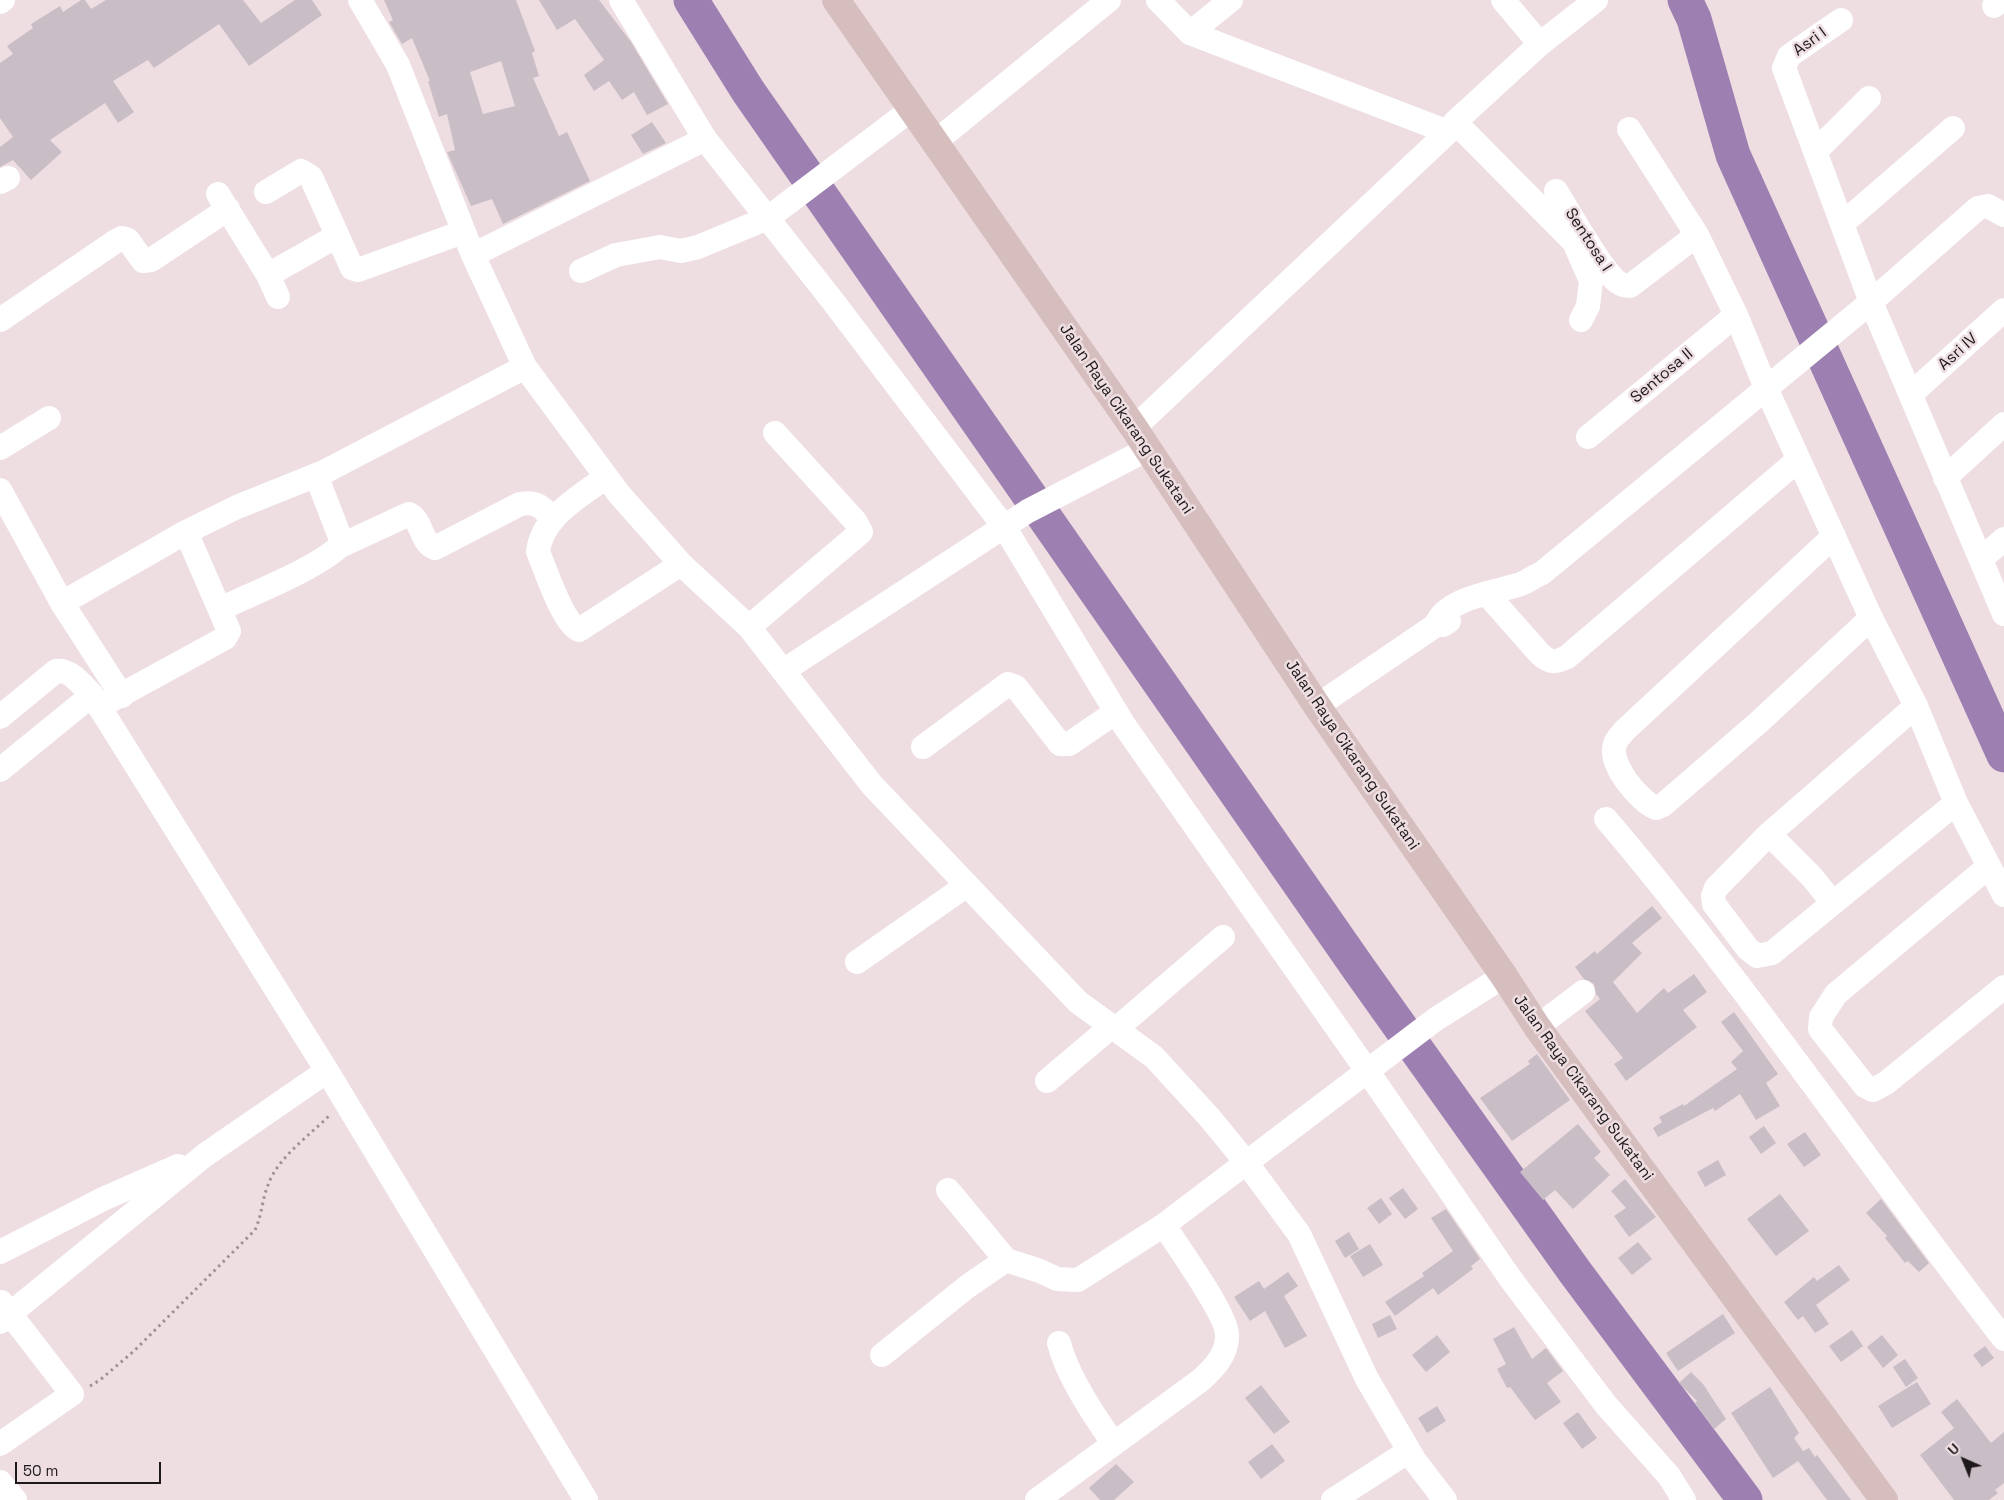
<!DOCTYPE html>
<html>
<head>
<meta charset="utf-8">
<style>
	body { margin:0 }
	#map { position:relative; width:2004px; height:1500px; overflow:hidden; background:#eedee2; font-family:"Space Grotesk",sans-serif }
	canvas { display:block }
	.north { position:absolute; left:1939px; top:1435px; width:50px; height:50px; -webkit-text-stroke:4px #eedee2; paint-order:stroke; rotate:316deg; font-size:14px; font-weight:700; line-height:20px; text-align:center; color:#1d181a }
	.north::after { content:''; display:block; margin:auto; width:18px; height:22px; background:#1d181a; clip-path:polygon(50% 0,100% 100%,50% 72%,0 100%) }
	.scale { position:absolute; left:15px; top:1462px; width:146px; height:22px; box-sizing:border-box; border:2px solid #1d181a; border-top:0; padding-left:6px; font-size:15px; line-height:18px; white-space:nowrap; color:#1d181a; -webkit-text-stroke:4px #eedee2; paint-order:stroke }
</style>
</head>
<body>
<div id="map">
<canvas width="2004" height="1500"></canvas>
<div class="north">U</div>
<div class="scale">50 m</div>
</div>
<script>
const ctx = document.querySelector('canvas').getContext('2d');
ctx.lineJoin = 'round';
function stroke(path, color, width, dash) { ctx.strokeStyle = color; ctx.lineWidth = width; ctx.lineCap = dash ? 'butt' : 'round'; ctx.setLineDash(dash || []); ctx.stroke(path); }
function fillPath(path, color) { ctx.fillStyle = color; ctx.fill(path, 'evenodd'); }
function write(font, color, halo, rows, align = 'center') {
  ctx.font = font + ' "Space Grotesk",sans-serif'; ctx.lineWidth = 5; ctx.setLineDash([]); ctx.textBaseline = 'middle'; ctx.strokeStyle = halo; ctx.fillStyle = color; for (const [text, x, y, turn = 0] of rows) {
    ctx.save(); ctx.translate(x, y); ctx.rotate((+turn || 0) * Math.PI / 180); ctx.textAlign = isNaN(turn) ? turn : align; if (halo) ctx.strokeText(text, 0, 0); ctx.fillText(text, 0, 0); ctx.restore();
  }
}
stroke(new Path2D(`
	M 691,0 L 748,91 L 1359,969 L 1575,1272 L 1745,1500
	M 1685,0 L 1694,19 L 1733,155 L 2004,755`), '#9d80b1', 35);
fillPath(new Path2D(`
	M 81,0 L 85,0 L 91,9 L 106,0 L 243,0 L 261,23 L 295,0 L 312,0 L 322,15 L 249,66 L 219,24 L 154,68 L 148,60 L 113,81 L 134,112 L 118,123 L 105,103 L 50,140 L 62,152 L 31,180 L 13,160 L 0,167 L 0,147 L 13,137 L 0,118 L 0,63 L 13,54 L 7,46 L 33,28 L 31,24 L 60,6 L 63,12 Z
	M 384,0 L 516,0 L 535,51 L 532,53 L 539,76 L 533,78 L 559,136 L 567,132 L 590,181 L 503,224 L 492,199 L 471,206 L 447,152 L 455,150 L 447,114 L 439,117 L 428,81 L 430,81 L 412,38 L 402,44 L 389,22 L 393,20 ZM 501,61 L 515,106 L 483,114 L 470,72 Z
	M 539,0 L 599,0 L 631,42 L 668,104 L 647,115 L 634,92 L 622,100 L 609,81 L 594,91 L 584,75 L 604,60 L 575,19 L 557,30 Z
	M 652,122 L 666,143 L 643,154 L 631,135 Z
	M 1652,906 L 1662,918 L 1632,943 L 1642,953 L 1613,982 L 1637,1013 L 1664,988 L 1668,993 L 1694,974 L 1707,992 L 1683,1010 L 1697,1027 L 1626,1081 L 1614,1064 L 1623,1058 L 1585,1011 L 1600,999 L 1596,994 L 1594,984 L 1584,979 L 1575,967 L 1595,951 L 1597,954 Z
	M 1734,1012 L 1778,1074 L 1766,1083 L 1780,1106 L 1756,1120 L 1740,1094 L 1715,1111 L 1713,1108 L 1658,1137 L 1653,1128 L 1662,1122 L 1659,1117 L 1683,1104 L 1684,1106 L 1737,1069 L 1731,1062 L 1743,1051 L 1721,1022 Z
	M 1537,1054 L 1570,1100 L 1512,1141 L 1480,1098 L 1530,1064 L 1528,1061 Z
	M 1578,1124 L 1601,1152 L 1594,1158 L 1610,1175 L 1573,1209 L 1555,1190 L 1543,1200 L 1520,1172 Z
	M 1764,1126 L 1776,1143 L 1761,1154 L 1749,1137 Z
	M 1805,1132 L 1821,1155 L 1804,1167 L 1787,1144 Z
	M 1718,1160 L 1726,1175 L 1705,1187 L 1697,1172 Z
	M 1625,1179 L 1656,1217 L 1629,1237 L 1614,1216 L 1626,1208 L 1611,1191 Z
	M 1403,1188 L 1418,1209 L 1405,1219 L 1389,1198 Z
	M 1780,1194 L 1809,1231 L 1776,1256 L 1747,1219 Z
	M 1381,1198 L 1392,1214 L 1379,1224 L 1367,1208 Z
	M 1881,1199 L 1929,1263 L 1919,1272 L 1908,1261 L 1905,1263 L 1885,1238 L 1887,1236 L 1866,1213 Z
	M 1446,1209 L 1480,1259 L 1471,1266 L 1473,1269 L 1438,1295 L 1433,1288 L 1395,1316 L 1385,1302 L 1424,1276 L 1422,1273 L 1453,1251 L 1431,1218 Z
	M 1349,1232 L 1359,1249 L 1345,1258 L 1335,1241 Z
	M 1638,1242 L 1652,1259 L 1632,1275 L 1618,1258 Z
	M 1370,1244 L 1383,1265 L 1363,1277 L 1350,1256 Z
	M 1839,1265 L 1850,1280 L 1816,1305 L 1829,1324 L 1815,1333 L 1803,1316 L 1798,1320 L 1784,1302 L 1814,1277 L 1817,1281 Z
	M 1288,1272 L 1298,1286 L 1284,1296 L 1307,1336 L 1285,1348 L 1265,1311 L 1250,1321 L 1234,1297 L 1259,1281 L 1264,1289 Z
	M 1723,1314 L 1735,1333 L 1678,1371 L 1666,1353 Z
	M 1390,1315 L 1397,1329 L 1378,1338 L 1372,1324 Z
	M 1514,1327 L 1532,1359 L 1546,1348 L 1563,1371 L 1547,1383 L 1561,1402 L 1535,1420 L 1510,1387 L 1507,1388 L 1497,1369 L 1506,1364 L 1493,1339 Z
	M 1852,1330 L 1863,1346 L 1841,1362 L 1829,1346 Z
	M 1437,1335 L 1450,1352 L 1426,1372 L 1412,1355 Z
	M 1882,1335 L 1898,1355 L 1883,1368 L 1867,1347 Z
	M 1985,1346 L 1994,1358 L 1982,1367 L 1973,1355 Z
	M 1905,1359 L 1918,1378 L 1906,1387 L 1893,1367 Z
	M 1691,1372 L 1703,1384 L 1726,1419 L 1714,1429 L 1695,1403 L 1697,1401 L 1679,1383 Z
	M 1917,1382 L 1931,1404 L 1892,1428 L 1878,1406 Z
	M 1261,1385 L 1290,1422 L 1274,1434 L 1245,1398 Z
	M 1770,1387 L 1799,1433 L 1794,1438 L 1803,1451 L 1809,1448 L 1815,1457 L 1817,1455 L 1851,1500 L 1827,1500 L 1798,1461 L 1773,1478 L 1731,1413 Z
	M 1957,1399 L 1991,1443 L 2004,1432 L 2004,1483 L 1995,1490 L 1998,1493 L 1989,1500 L 1954,1500 L 1920,1455 L 1954,1428 L 1941,1412 Z
	M 1437,1406 L 1446,1421 L 1427,1433 L 1418,1418 Z
	M 1578,1412 L 1597,1438 L 1582,1449 L 1563,1423 Z
	M 1272,1444 L 1285,1461 L 1261,1479 L 1248,1462 Z
	M 1116,1464 L 1134,1482 L 1114,1500 L 1100,1500 L 1089,1488 Z`), '#c9bdc6');
stroke(new Path2D(`
	M 90,1386 L 100,1380 L 134,1351 L 255,1230 C 262,1215 262,1200 268,1185 C 278,1157 310,1135 330,1115`), '#9d9194', 3, [2.5, 4]);
stroke(new Path2D(`
	M 360,0 L 398,65 L 473,255 L 525,367 L 619,494 L 681,564 L 749,627 L 872,785 L 1078,1002 L 1154,1057 L 1209,1117 L 1246,1162 L 1299,1234 L 1367,1379 L 1415,1461 L 1445,1500
	M 621,0 L 705,139 L 832,300 L 1005,528 L 1124,725 L 1368,1072 L 1510,1278 L 1606,1405 L 1669,1476 L 1684,1500
	M 1158,0 L 1190,33 L 1448,132
	M 1503,0 L 1540,44
	M 0,2 L 3,0
	M 1994,6 L 2001,0
	M 1841,20 L 1789,56 L 1784,68 L 1871,302 L 1978,208 L 1988,206 L 2004,215
	M 1190,33 L 1231,0
	M 1455,122 L 1574,242 L 1591,281 L 1588,306 L 1581,320
	M 1629,129 L 1697,235 L 1736,315 L 1766,388 L 1871,618 L 1916,706 L 1956,803 L 2004,895
	M 935,142 L 1109,0
	M 1815,152 L 1869,98
	M 0,182 L 8,178
	M 1556,191 C 1569,211 1602,272 1619,283 C 1622,285 1626,286 1630,286 L 1697,235
	M 266,192 L 301,171 L 311,177 L 352,268 L 358,270 L 463,232
	M 218,194 L 268,275 L 278,297
	M 1842,224 L 1953,128
	M 473,255 L 705,139
	M 581,271 L 616,255 L 660,247 L 681,251 L 698,247 L 768,218 L 912,109
	M 268,275 L 337,236
	M 0,320 L 116,241 L 122,238 L 128,240 L 143,261 L 151,260 L 228,209
	M 1911,394 L 2004,310
	M 1134,428 L 1448,132 L 1455,122 L 1540,44 L 1596,0
	M 1588,437 L 1736,315
	M 0,448 L 49,418
	M 606,477 C 580,497 542,516 538,552 C 546,570 562,622 579,630 L 681,564
	M 1945,478 L 2004,424
	M 0,490 L 62,603 L 122,696
	M 1834,536 L 1624,731 C 1621,735 1616,740 1615,744 C 1608,764 1639,801 1656,808 L 1663,805 L 1759,722 L 1871,618
	M 340,546 L 409,514 C 423,521 420,542 435,548 L 520,504 C 536,501 543,507 552,519
	M 1981,559 L 2004,539
	M 1486,593 L 1540,654 C 1550,663 1555,663 1567,657 L 1798,460
	M 62,603 L 186,532 L 237,507 L 324,472 L 525,367
	M 220,609 C 253,593 314,570 340,546 L 340,537 L 316,475
	M 1436,625 C 1445,598 1496,592 1521,584 C 1528,581 1535,576 1542,573 L 1871,302 L 2004,614
	M 749,627 L 861,532 L 855,521 L 775,433
	M 783,671 L 1028,511 L 1148,449
	M 1317,706 L 1436,625 L 1443,625 L 1449,621
	M 99,707 L 225,638 L 229,631 L 186,532
	M 0,717 L 56,671 C 70,668 83,686 92,695 L 327,1071 L 586,1500
	M 923,747 L 1008,684 L 1016,687 L 1060,744 L 1069,744 L 1116,712
	M 0,770 L 92,695
	M 1606,819 C 1747,985 1870,1167 2004,1339
	M 1769,834 L 1811,876 L 1833,903 L 1772,953 L 1757,956 L 1748,949 L 1714,904 L 1713,896 L 1716,888 L 1769,834 L 1916,706
	M 1988,867 L 1836,994 L 1821,1017 L 1820,1029 L 1865,1086 L 1873,1090 L 1886,1083 L 2004,987
	M 1833,903 L 1956,803
	M 857,962 L 967,885
	M 1537,1027 L 1583,992
	M 1116,1029 L 1223,937
	M 1047,1081 L 1112,1026
	M 948,1190 L 1006,1260
	M 0,1252 L 103,1199 L 178,1166
	M 0,1322 L 205,1155 L 327,1071
	M 1059,1343 C 1067,1376 1094,1416 1114,1444
	M 882,1355 L 968,1286 L 1006,1260 L 1040,1271 L 1057,1279 L 1078,1280 L 1164,1225
	M 0,1444 L 72,1394 L 1,1302
	M 0,1482 L 15,1500
	M 1037,1500 L 1201,1380 C 1213,1369 1228,1354 1227,1335 C 1227,1314 1177,1246 1164,1225 L 1436,1019 L 1504,976
	M 1333,1500 L 1409,1451`), '#fff', 24);
stroke(new Path2D(`
	M 836,0 L 1134,428 L 1317,706 L 1504,976 L 1537,1027 L 1884,1500`), '#d6bebe', 28);
write('16px', '#1d181a', '#eedee2', [
	["Asri I",1810,42,-36],
	["Sentosa I",1588,240,57],
	["Asri IV",1958,352,-42],
	["Sentosa II",1662,376,-40],
	["Jalan Raya Cikarang Sukatani",1126,419,56],
	["Jalan Raya Cikarang Sukatani",1352,755,56],
	["Jalan Raya Cikarang Sukatani",1583,1088,54]
]);
</script>
</body>
</html>
